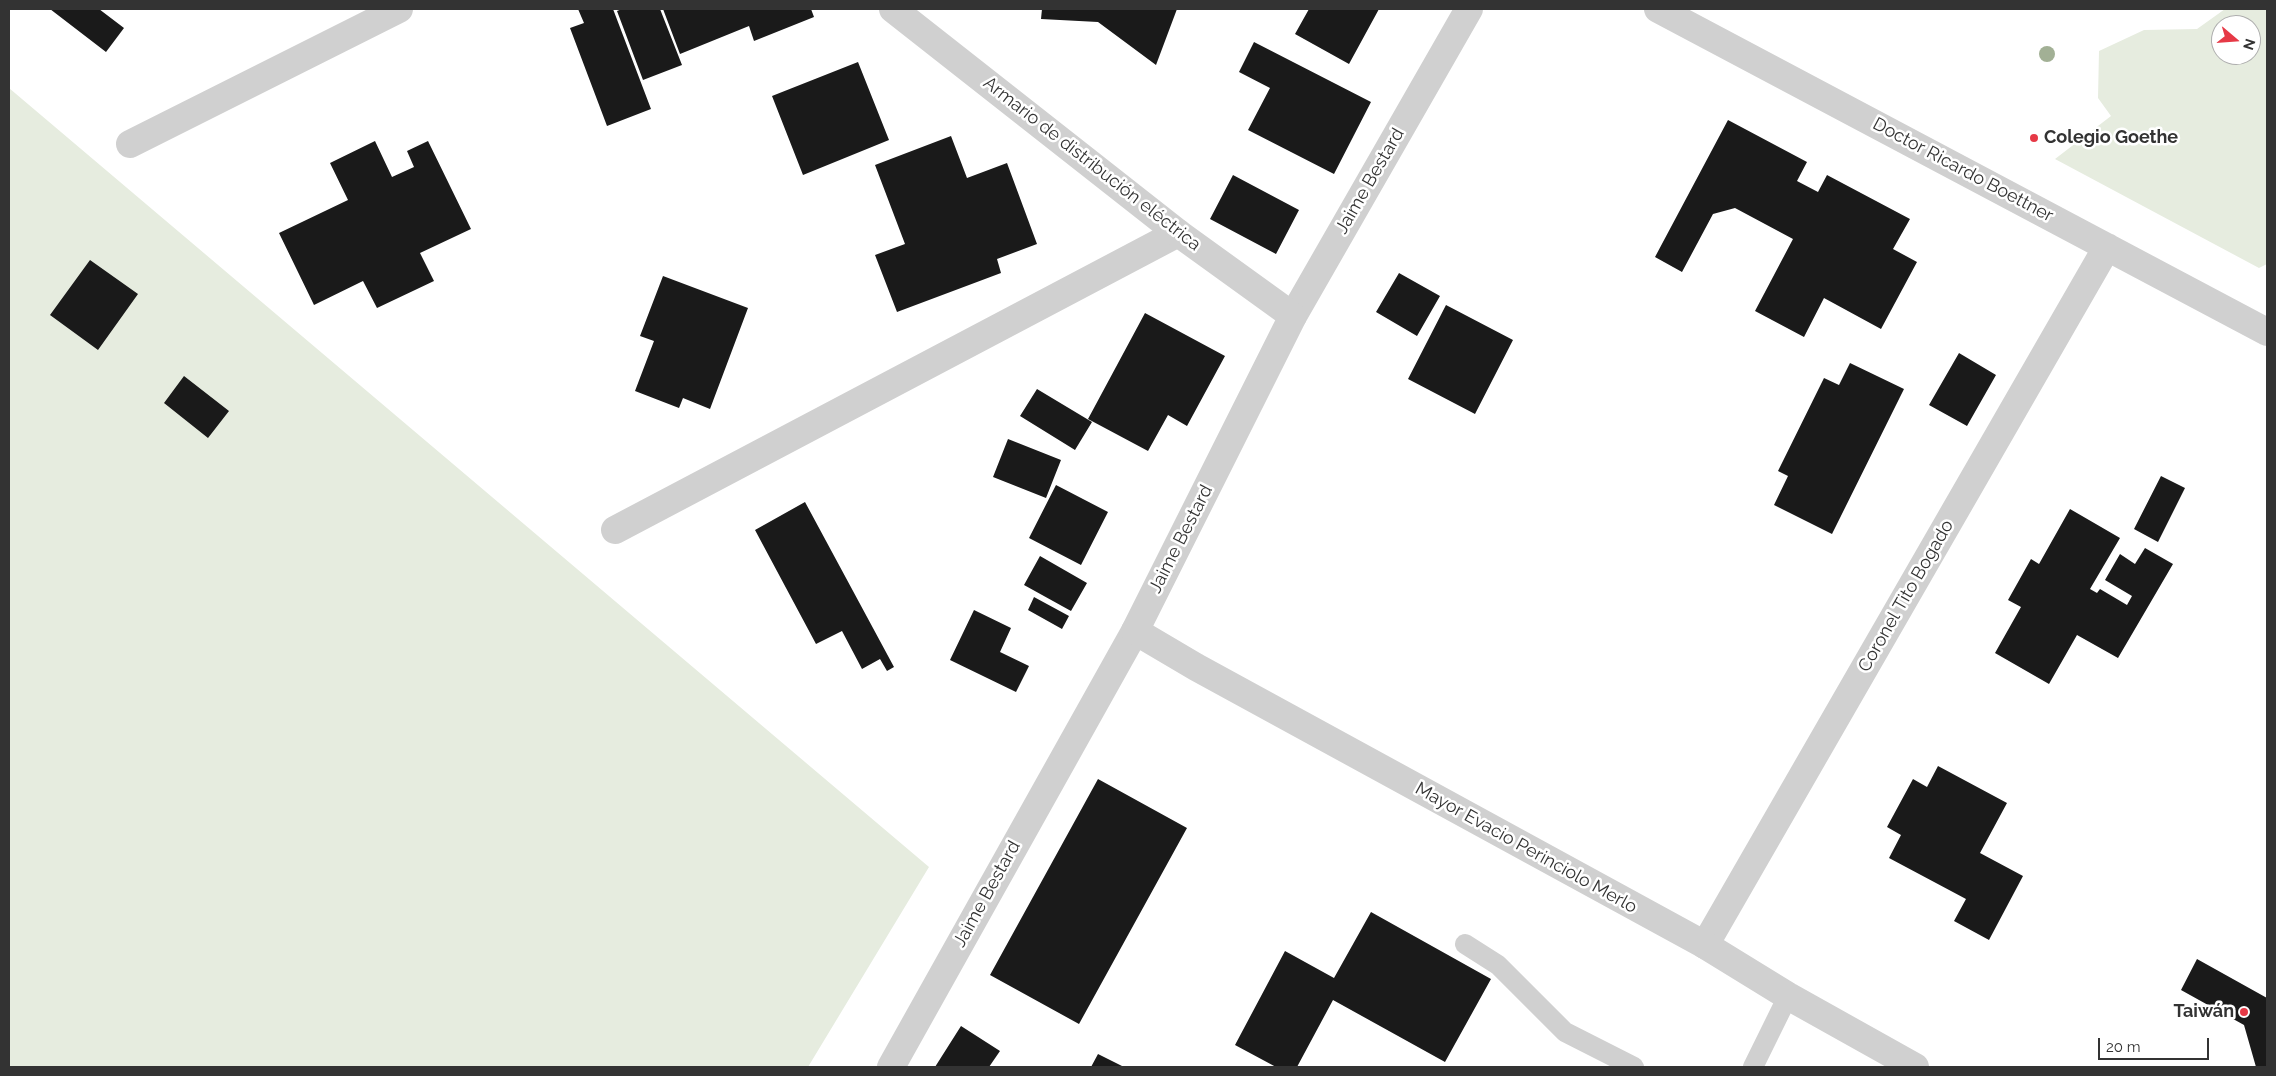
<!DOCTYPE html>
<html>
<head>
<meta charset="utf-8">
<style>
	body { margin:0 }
	#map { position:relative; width:2276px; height:1076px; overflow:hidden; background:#fff; font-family:Raleway,sans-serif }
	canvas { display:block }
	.frame { position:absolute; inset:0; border:10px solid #333; pointer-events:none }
	.north { position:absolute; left:2211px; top:15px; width:50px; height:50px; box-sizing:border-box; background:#fff; border:1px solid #adadad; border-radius:50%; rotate:108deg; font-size:14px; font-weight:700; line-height:20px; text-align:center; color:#333 }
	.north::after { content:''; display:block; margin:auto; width:18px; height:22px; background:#e63946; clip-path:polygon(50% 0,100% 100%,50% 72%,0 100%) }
	.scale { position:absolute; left:2098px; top:1038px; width:111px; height:22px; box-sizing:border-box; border:2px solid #333; border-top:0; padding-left:6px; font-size:15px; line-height:18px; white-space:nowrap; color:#333; -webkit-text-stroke:4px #fff; paint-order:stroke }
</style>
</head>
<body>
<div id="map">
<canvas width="2276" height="1076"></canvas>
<div class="frame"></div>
<div class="north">N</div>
<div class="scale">20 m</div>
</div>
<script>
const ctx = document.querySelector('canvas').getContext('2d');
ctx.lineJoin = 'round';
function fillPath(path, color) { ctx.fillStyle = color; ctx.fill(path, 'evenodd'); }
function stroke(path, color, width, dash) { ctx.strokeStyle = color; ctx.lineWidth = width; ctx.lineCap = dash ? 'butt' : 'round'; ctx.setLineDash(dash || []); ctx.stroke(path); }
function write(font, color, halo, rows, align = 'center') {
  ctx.font = font + ' Raleway,sans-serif'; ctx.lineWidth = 5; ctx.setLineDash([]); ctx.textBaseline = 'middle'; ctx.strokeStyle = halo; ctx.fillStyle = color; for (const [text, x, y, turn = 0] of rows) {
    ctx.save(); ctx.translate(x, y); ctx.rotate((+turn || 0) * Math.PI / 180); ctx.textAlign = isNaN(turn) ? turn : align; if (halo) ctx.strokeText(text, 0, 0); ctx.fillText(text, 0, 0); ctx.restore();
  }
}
fillPath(new Path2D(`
	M 2225,9 L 2267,9 L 2267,264 L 2259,268 L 2055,159 L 2111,116 L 2098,98 L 2099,51 L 2144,30 L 2197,29 ZM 2221,25 L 2251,25 L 2251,55 L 2221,55 Z
	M 9,88 L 929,867 L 808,1067 L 9,1067 Z`), '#e6ecdf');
fillPath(new Path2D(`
	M 50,9 L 99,9 L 124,28 L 106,52 Z
	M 578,9 L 613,9 L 651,109 L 607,126 L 570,28 L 584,23 Z
	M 622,9 L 660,9 L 682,65 L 643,80 L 617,11 Z
	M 663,9 L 811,9 L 814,17 L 754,41 L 749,26 L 680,54 Z
	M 1042,9 L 1177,9 L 1156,65 L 1098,22 L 1041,19 Z
	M 1309,9 L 1379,9 L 1349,64 L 1295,34 Z
	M 1254,42 L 1371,102 L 1334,174 L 1248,130 L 1270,88 L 1239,72 Z
	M 858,62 L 889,140 L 803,175 L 772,96 Z
	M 1728,120 L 1807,162 L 1797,181 L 1818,192 L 1827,175 L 1910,219 L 1893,249 L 1917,262 L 1881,329 L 1824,298 L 1804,337 L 1755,311 L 1793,239 L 1735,208 L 1713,214 L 1682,272 L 1655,257 Z
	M 951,136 L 967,178 L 1007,163 L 1037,244 L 997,259 L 1001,273 L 897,312 L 875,255 L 905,244 L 875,165 Z
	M 375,141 L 392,177 L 414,167 L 407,151 L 428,141 L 471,229 L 420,253 L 434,281 L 377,308 L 363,281 L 314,305 L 279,233 L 348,200 L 330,163 Z
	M 1233,175 L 1299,210 L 1276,254 L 1210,219 Z
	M 90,260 L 138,294 L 98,350 L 50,315 Z
	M 1399,273 L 1440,296 L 1417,336 L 1376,312 Z
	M 663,276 L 748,308 L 710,409 L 683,398 L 679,408 L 635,391 L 654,341 L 640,336 Z
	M 1446,305 L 1513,340 L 1475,414 L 1408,379 Z
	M 1145,313 L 1225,356 L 1187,426 L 1168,415 L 1148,451 L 1088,419 Z
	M 1959,353 L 1996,375 L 1967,426 L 1929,405 Z
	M 1850,363 L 1904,389 L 1832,534 L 1774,505 L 1788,476 L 1778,471 L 1824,378 L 1839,385 Z
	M 184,376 L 229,411 L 208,438 L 164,403 Z
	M 1037,389 L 1092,422 L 1075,450 L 1020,416 Z
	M 1008,439 L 1061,460 L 1046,498 L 993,477 Z
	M 2161,476 L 2185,488 L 2158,542 L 2134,529 Z
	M 1056,485 L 1108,512 L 1081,565 L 1029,538 Z
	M 805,502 L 894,667 L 887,671 L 880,659 L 862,669 L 842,631 L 816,644 L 755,530 Z
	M 2070,509 L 2120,538 L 2090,589 L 2097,593 L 2100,589 L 2127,605 L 2132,596 L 2105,580 L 2120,554 L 2135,564 L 2145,548 L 2173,564 L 2118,658 L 2077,635 L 2049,684 L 1995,653 L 2021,607 L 2008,600 L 2031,559 L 2039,564 Z
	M 1040,556 L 1087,583 L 1071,611 L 1024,585 Z
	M 1034,597 L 1069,616 L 1062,629 L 1028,610 Z
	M 974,610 L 1011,628 L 1000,652 L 1029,666 L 1016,692 L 950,660 Z
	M 1938,766 L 2007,803 L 1980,853 L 2023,876 L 1989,940 L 1954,921 L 1966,899 L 1889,858 L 1901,835 L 1887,827 L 1913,779 L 1927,787 Z
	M 1098,779 L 1187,828 L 1079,1024 L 990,975 Z
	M 1371,912 L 1491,979 L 1445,1062 L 1333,1000 L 1297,1067 L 1276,1067 L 1235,1045 L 1285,951 L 1334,978 Z
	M 2197,959 L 2267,998 L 2267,1067 L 2256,1067 L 2244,1025 L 2181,990 Z
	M 961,1026 L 1000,1051 L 989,1067 L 935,1067 Z
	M 1098,1054 L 1124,1067 L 1091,1067 Z`), '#1a1a1a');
stroke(new Path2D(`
	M 1465,944 L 1498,965 L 1565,1032 L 1634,1067
	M 1753,1067 L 1788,996`), '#d0d0d0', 20);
stroke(new Path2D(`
	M 1658,9 L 2267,332
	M 130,144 L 399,9
	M 1293,316 L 1469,9
	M 615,530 L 1178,233
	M 1705,945 L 2107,247
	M 891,1067 L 1135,631`), '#d0d0d0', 28);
stroke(new Path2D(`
	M 893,9 L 1178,233 L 1293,316 L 1135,631 L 1196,667 L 1705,945 L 1788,996 L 1915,1067`), '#d0d0d0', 28);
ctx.fillStyle = '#a2b095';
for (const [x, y] of [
	[2047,54]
]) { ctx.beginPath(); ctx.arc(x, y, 8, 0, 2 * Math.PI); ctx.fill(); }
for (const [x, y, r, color] of [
	[2034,138,5,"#e63946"],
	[2244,1012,5,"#e63946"]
]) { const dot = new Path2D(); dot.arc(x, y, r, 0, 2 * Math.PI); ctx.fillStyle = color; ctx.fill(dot); stroke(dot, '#fff', 2); }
write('bold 18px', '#333', '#fff', [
	["Colegio Goethe",2044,138],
	["Taiwán",2234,1012,"right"]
], 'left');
write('18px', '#333', '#fff', [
	["Armario de distribución eléctrica",1092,164,38],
	["Doctor Ricardo Boettner",1963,170,28],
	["Jaime Bestard",1370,181,-60],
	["Jaime Bestard",1181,539,-63],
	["Coronel Tito Bogado",1906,596,-60],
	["Mayor Evacio Perinciolo Merlo",1526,848,29],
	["Jaime Bestard",987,894,-61]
]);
</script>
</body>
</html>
